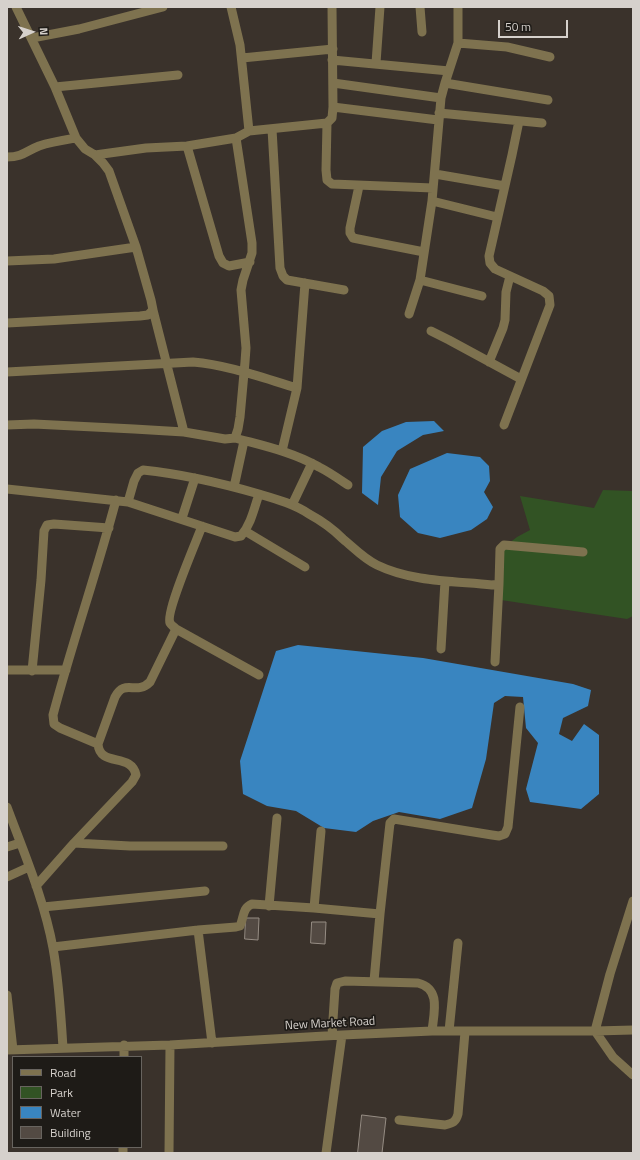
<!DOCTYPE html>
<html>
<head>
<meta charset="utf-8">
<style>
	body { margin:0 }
	#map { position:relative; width:640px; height:1160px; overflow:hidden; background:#3a322b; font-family:"Titillium Web",sans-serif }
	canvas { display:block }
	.frame { position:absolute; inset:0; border:8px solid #d6d1cc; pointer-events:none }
	.legend { position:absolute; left:12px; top:1056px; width:130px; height:92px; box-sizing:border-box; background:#1e1b17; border:1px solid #68645f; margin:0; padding:5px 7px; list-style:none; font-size:12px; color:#d6d1cc }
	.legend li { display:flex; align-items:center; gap:8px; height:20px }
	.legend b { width:20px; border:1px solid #68645f }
	.north { position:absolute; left:12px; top:12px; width:40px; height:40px; -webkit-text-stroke:3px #1e1b17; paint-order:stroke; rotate:87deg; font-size:11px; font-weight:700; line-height:16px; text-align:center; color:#d6d1cc }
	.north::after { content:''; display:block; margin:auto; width:14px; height:18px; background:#d6d1cc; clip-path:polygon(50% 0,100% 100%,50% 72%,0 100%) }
	.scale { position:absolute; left:498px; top:20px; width:70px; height:18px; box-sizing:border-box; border:2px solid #d6d1cc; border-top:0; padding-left:5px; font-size:12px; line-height:14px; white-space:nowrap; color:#d6d1cc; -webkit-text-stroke:3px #1e1b17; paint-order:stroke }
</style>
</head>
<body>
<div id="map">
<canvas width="640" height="1160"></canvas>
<div class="frame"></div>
<ul class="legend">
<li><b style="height:5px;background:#7e724f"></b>Road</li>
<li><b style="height:11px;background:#325324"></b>Park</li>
<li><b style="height:11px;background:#3985c0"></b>Water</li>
<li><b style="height:11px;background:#534a43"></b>Building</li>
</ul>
<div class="north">N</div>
<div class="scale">50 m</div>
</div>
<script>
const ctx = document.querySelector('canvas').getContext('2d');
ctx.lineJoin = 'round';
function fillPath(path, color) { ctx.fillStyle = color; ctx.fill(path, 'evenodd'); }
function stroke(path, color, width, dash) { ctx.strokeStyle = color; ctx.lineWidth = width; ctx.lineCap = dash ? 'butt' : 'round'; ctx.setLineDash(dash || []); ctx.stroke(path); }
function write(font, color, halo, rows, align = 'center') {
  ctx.font = font + ' "Titillium Web",sans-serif'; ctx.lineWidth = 3.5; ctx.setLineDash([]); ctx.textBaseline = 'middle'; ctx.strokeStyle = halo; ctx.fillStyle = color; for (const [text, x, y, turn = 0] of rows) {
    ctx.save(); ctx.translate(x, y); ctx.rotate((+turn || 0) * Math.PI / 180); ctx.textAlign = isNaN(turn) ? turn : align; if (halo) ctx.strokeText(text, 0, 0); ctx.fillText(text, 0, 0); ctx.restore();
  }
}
fillPath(new Path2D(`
	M 603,490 L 633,491 L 633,616 L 627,619 L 501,600 L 504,547 L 517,537 L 530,530 L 520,496 L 594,508 Z`), '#325324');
fillPath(new Path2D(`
	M 434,421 L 444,431 L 423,435 L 397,451 L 381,477 L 378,505 L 362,493 L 363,447 L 382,431 L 406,422 Z
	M 447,453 L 480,457 L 489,466 L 490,481 L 484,492 L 493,507 L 487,519 L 471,530 L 440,538 L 418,533 L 400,517 L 398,495 L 410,469 Z
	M 298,645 L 423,658 L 573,684 L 591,690 L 588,706 L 563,718 L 559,734 L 572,741 L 584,724 L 599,735 L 599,794 L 581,809 L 530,802 L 526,789 L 538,743 L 526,728 L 523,697 L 505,696 L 494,703 L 486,759 L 472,808 L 440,819 L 399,812 L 373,821 L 356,832 L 324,828 L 296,811 L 267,806 L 243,794 L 240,761 L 276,651 Z`), '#3985c0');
const building = new Path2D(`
	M 246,918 L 259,918 L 258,940 L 245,939 Z
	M 312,922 L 326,922 L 325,944 L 311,943 Z
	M 362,1115 L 386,1118 L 382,1153 L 358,1153 Z`);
fillPath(building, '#534a43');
stroke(building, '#968d84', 1);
stroke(new Path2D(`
	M 231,7 L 240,45 L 249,131
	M 420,7 L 422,32
	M 32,38 L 79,29 L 163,7
	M 458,43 L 507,47 L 550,57
	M 242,58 L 333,49
	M 332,60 L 449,71
	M 376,63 L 380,7
	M 333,83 L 441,98
	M 445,83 L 548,100
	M 55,87 L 178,75
	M 333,107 L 438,120
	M 439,113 L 542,123
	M 327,123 L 326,170 L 327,180 L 332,184 L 433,188
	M 272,129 L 280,268 L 283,276 L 287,280 L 344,290
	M 187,146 L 219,256 L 223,263 L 229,266 L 250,262
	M 95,155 L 146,148 L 187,146 L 236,138 L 249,131 L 327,123 L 332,118 L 333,107 L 332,7
	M 7,157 C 23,157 26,151 39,146 C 51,142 64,140 76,138
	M 435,174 L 505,186
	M 359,186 L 350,228 L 350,233 L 353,238 L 424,252
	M 432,201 L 497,217
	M 7,261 L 54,259 L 136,247
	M 420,280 L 482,296
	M 153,310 L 184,432
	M 409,314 L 420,280 L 432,201 L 441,98 L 445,83 L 458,43 L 458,7
	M 7,323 L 140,316 L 148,315 L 153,310 L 151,300 L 136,247 L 109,171 L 103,163 L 95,155 L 85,149 L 76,138 L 55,87 L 16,7
	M 431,331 L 449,340 L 521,379
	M 489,362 L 503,328 L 505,320 L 506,292 L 510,276
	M 7,372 L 193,362 C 228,365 263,378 297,388
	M 7,425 L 34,424 L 134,429 L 184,432 L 225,439 L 235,438 L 238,429 L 240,417 L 245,362 L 246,348 L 241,290 L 243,280 L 252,253 L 252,243 L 236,138
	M 504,425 L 550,305 L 549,296 L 543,291 L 495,269 L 490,263 L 489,256 L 512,155 L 519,121
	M 235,438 C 264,446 293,452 319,467 C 329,472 339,479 348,485
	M 282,451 L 297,388 L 305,283
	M 234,487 L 244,441
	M 7,489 L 128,502 L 235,537 L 241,536 C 251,524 254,509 259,494
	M 128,502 L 134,481 L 138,473 L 143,470 C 182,474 221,483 259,494 C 276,499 294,504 309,514 C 322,521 333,529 343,539 C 354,548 364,559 377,565 C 412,582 454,581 492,585 L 499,584 L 500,549 L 504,545 L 583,552
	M 292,505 L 312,463
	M 182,518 L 195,478
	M 202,526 C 197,540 165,613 170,623 C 171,625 174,627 176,629 L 259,675
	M 245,531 L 305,567
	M 441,649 L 445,581
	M 495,662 L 499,584
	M 7,670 L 66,670
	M 32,671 L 41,580 L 44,531 L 47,525 L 54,524 L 109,528
	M 98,744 L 60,728 L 54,724 L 53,715 C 72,643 97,572 116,500
	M 7,807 C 24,853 44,899 53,948 C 59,981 61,1015 63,1048
	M 74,843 L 130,846 L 223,846
	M 7,847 L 20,843
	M 7,877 L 29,867
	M 36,886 L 74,843 L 132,782 L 136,775 C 131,752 100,768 98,744 L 115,697 C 125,678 136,696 150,682 L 176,629
	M 633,901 L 610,974 L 595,1031 L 633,1030
	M 269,906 L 277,818
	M 43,907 L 205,891
	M 314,908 L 321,831
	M 198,930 L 212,1043
	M 53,947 L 198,930 L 236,927 L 240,926 C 244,918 242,908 252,904 L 314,908 L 380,914
	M 374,981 L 380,914 L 390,823 L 394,819 L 400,820 L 492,835 L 499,836 L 505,834 L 508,827 L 520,707
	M 7,995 L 13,1050
	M 449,1031 L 458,943
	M 332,1035 L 335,989 L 337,983 L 345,981 L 418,983 C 441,989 434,1012 432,1031
	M 7,1050 L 170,1045 L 342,1035 L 432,1031 L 595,1031 L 613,1057 L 633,1075
	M 124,1057 L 124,1045
	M 399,1120 L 445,1125 C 453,1123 456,1122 458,1114 L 465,1032
	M 123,1153 L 123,1147
	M 169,1153 L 170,1045
	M 326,1153 L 342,1035`), '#7e724f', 9);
write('12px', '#d6d1cc', '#1e1b17', [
	["New Market Road",330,1024,-3]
]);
</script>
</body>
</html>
